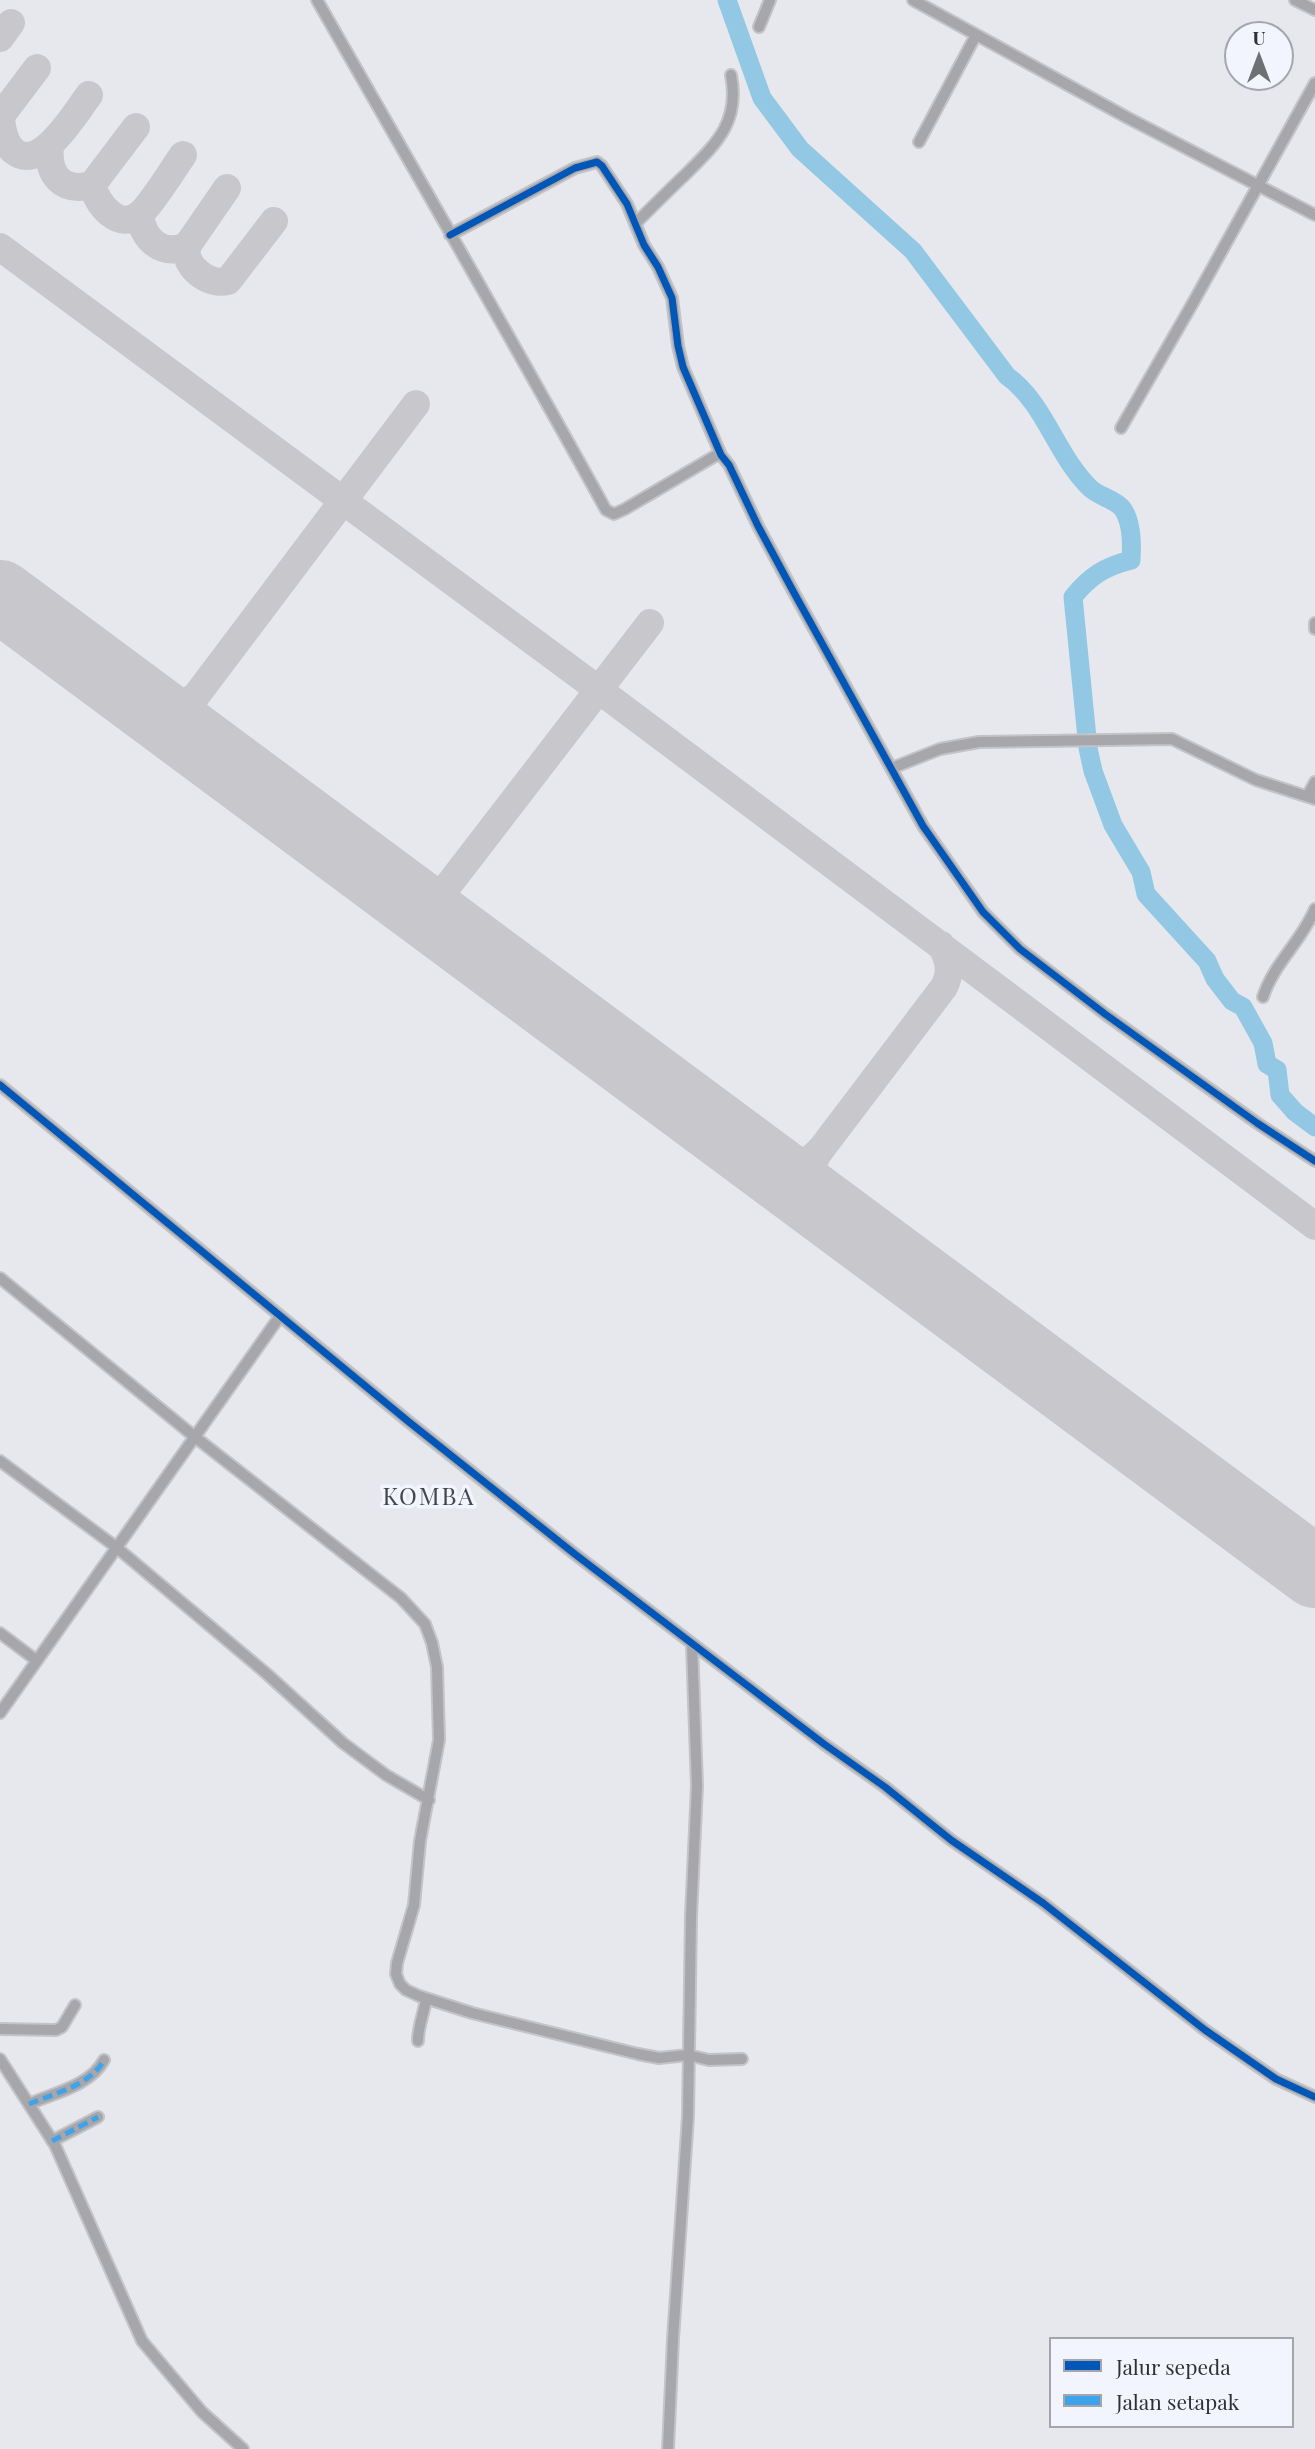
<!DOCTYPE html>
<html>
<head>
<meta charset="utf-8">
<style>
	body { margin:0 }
	#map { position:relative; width:1315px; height:2449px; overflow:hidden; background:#e7e8ed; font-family:"Playfair Display",serif }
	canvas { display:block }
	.legend { position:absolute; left:1049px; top:2337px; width:245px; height:91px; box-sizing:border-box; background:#f2f5fd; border:2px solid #a4a6ac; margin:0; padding:9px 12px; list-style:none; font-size:21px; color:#2f3033 }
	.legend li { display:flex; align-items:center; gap:14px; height:35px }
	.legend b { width:35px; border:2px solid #a4a6ac }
	.north { position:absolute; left:1224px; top:21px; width:70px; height:70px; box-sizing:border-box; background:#f2f5fd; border:2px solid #a4a6ac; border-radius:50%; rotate:0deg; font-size:19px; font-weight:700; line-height:28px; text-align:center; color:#2f3033 }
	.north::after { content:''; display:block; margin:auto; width:24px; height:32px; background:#6f7074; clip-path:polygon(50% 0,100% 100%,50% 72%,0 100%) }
</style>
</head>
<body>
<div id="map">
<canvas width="1315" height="2449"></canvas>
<ul class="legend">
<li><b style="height:9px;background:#0057b8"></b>Jalur sepeda</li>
<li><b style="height:9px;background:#3ea3eb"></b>Jalan setapak</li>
</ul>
<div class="north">U</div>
</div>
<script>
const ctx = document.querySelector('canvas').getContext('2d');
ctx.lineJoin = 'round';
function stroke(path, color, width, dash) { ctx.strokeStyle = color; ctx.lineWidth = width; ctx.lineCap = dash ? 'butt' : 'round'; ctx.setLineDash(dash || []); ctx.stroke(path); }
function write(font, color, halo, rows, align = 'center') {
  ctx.font = font + ' "Playfair Display",serif'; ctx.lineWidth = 7; ctx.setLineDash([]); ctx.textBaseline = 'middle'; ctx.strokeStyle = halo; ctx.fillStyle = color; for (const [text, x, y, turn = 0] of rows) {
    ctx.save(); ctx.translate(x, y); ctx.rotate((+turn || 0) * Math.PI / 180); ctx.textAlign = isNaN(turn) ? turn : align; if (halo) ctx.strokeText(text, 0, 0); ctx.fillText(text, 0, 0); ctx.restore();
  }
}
stroke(new Path2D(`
	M 727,0 L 762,98 L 800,149 L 913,251 L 1007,376 C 1045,403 1056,455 1090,488 C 1098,496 1114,499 1122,508 C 1132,521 1132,545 1131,560 C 1104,567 1090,576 1073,597 L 1088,748 L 1093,771 L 1113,825 L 1141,872 L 1146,894 L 1207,961 L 1215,979 L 1232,1001 L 1243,1007 L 1263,1043 L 1267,1064 L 1277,1070 L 1280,1095 L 1295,1112 L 1315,1127`), '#92c8e3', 19);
stroke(new Path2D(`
	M 0,38 L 11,23
	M 0,117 L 37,68
	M 1,117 C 2,130 4,144 15,152 C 41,172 76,112 89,95
	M 50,146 C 47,175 62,193 92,185 L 136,127
	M 92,185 C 97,204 119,232 140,214 C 151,205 173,169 183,155
	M 140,215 C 143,239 161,257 187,246 L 227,188
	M 187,246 C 183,266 208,286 228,281 L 274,221
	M 0,247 L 599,690 L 1315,1226
	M 138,699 C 160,710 176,711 196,696
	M 202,746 C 192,728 186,715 196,696 L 416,404
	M 427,913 L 650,623
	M 733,1140 C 767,1162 788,1185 822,1148 C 799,1179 810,1191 835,1216
	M 822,1148 L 944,987 C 952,971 949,960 941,945`), '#c8c8cc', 28);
stroke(new Path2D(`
	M 0,596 L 1315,1572`), '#c8c8cc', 72);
const minor = new Path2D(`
	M 317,0 C 414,170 512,339 606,510 L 614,514 L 625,509 L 715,456 L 721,455
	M 913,0 L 1128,118 L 1315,215
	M 1295,0 L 1315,10
	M 759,27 L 770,0
	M 919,142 L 976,35
	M 635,224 C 652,207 669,190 686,174 C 717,143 740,122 731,75
	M 450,235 L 575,168 L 597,162 L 602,166 L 627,204 L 644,245 L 658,267 L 672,298 L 678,346 L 683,367 L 721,455 L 729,465 L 758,526 L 793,591 L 923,826 L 983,912 L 1020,949 L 1105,1014 L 1257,1123 L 1315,1161
	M 1121,428 L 1194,301 L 1315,83
	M 1315,623 L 1315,629
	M 892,768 L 940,749 L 979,742 L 1172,739 L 1256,780 L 1315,799
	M 1308,795 L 1315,782
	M 1263,997 C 1274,963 1301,942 1315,909
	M 0,1085 L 409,1422 L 576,1555 L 824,1744 L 885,1787 L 951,1840 L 1043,1903 L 1205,2030 L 1276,2079 L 1315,2097
	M 0,1278 L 195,1437 L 401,1598 L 425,1624 L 432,1643 L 437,1667 L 439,1740 L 420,1841 L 414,1905 L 397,1963 L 396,1974 L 400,1984 L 406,1990 L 419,1996 L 472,2013 L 638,2054 L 659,2058 L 688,2055 L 709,2060 L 742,2059
	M 0,1461 L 116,1547 L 267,1674 L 343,1743 L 386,1775 L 429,1800
	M 0,1633 L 36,1660
	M 0,1713 L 280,1316
	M 0,2029 L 56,2030 L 62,2027 L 75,2005
	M 418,2041 C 418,2025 424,2014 426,1999
	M 0,2059 L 55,2145 L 142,2341 L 202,2412 L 243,2449
	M 29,2104 C 54,2093 90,2086 104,2060
	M 52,2141 L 98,2117
	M 668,2449 L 673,2339 L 688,2116 L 691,1916 L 697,1786 L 692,1644`);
stroke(minor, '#c3c4c7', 14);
stroke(minor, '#a7a7ab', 10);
stroke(new Path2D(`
	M 29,2104 C 54,2093 90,2086 104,2060
	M 52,2141 L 98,2117`), '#3ea3eb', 5, [10, 5]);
stroke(new Path2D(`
	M 450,235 L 575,168 L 597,162 L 602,166 L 627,204 L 644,245 L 658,267 L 672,298 L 678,346 L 683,367 L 721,455 L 729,465 L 758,526 L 793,591 L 923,826 L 983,912 L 1020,949 L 1105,1014 L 1257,1123 L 1315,1161
	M 0,1085 L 409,1422 L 576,1555 L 824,1744 L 885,1787 L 951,1840 L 1043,1903 L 1205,2030 L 1276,2079 L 1315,2097`), '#0057b8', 7);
ctx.letterSpacing = '2px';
write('24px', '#44464d', '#f2f5fd', [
	["KOMBA",429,1498]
]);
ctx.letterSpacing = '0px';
</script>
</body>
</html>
